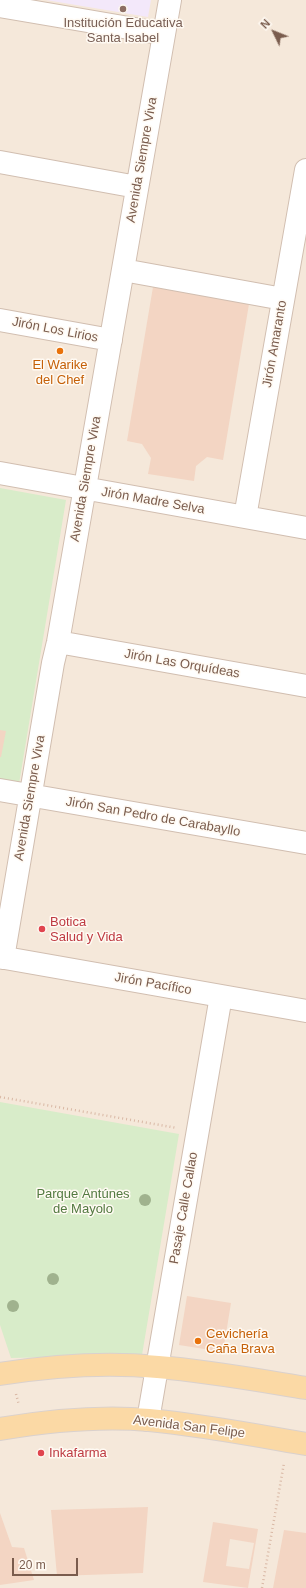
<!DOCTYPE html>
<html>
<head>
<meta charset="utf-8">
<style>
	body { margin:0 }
	#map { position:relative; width:306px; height:1588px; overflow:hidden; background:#fdf6ec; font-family:Helvetica,sans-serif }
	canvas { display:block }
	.north { position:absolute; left:254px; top:12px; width:40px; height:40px; -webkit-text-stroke:3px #fffaf3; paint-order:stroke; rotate:313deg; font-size:11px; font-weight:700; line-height:16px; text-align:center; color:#7a5c4d }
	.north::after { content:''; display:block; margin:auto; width:14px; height:18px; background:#7a5c4d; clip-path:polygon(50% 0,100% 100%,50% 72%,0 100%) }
	.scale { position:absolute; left:12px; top:1558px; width:66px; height:18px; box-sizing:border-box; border:2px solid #7a5c4d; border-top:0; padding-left:5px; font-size:12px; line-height:14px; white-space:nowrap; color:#7a5c4d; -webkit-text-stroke:3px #fffaf3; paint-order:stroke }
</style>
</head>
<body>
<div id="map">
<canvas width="306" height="1588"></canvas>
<div class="north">N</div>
<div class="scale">20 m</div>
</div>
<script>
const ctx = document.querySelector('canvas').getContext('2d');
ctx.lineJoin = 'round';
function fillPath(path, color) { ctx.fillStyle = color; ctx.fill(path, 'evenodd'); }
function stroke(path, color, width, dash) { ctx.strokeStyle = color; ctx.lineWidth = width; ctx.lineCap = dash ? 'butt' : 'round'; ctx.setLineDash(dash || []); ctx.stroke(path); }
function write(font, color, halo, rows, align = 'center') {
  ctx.font = font + ' Helvetica,sans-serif'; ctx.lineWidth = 3; ctx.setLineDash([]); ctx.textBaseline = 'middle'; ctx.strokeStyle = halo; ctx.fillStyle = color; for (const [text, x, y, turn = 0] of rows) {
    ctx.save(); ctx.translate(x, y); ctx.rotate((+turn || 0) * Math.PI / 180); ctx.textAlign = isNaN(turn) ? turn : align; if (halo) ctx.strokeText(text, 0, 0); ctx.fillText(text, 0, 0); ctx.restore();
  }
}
fillPath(new Path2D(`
	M 0,0 L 306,0 L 306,1588 L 0,1588 Z`), '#f5e8da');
fillPath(new Path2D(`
	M 46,0 L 151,0 L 148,17 Z`), '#f3e8fa');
fillPath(new Path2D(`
	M 0,488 L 66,500 L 19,784 L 0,780 Z
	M 0,1102 L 179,1134 L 142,1355 L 11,1358 L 0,1325 Z`), '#d8ecc9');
fillPath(new Path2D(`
	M 153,287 L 249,304 L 223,460 L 207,457 L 196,466 L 194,481 L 148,474 L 151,458 L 142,444 L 127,441 Z
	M 0,730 L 6,731 L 1,757 L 0,757 Z
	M 187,1296 L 231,1303 L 223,1352 L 179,1345 Z
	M 148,1507 L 143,1573 L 57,1576 L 51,1510 Z
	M 0,1513 L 12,1547 L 24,1548 L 34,1580 L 0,1585 Z
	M 213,1522 L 258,1529 L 248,1588 L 203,1582 ZM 230,1539 L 254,1543 L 249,1569 L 226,1566 Z
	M 284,1530 L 306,1533 L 306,1588 L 273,1588 Z`), '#f3d5c3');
const minor = new Path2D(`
	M 0,6 L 164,34
	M 0,162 L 137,187
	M 123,270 L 283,299
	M 0,320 L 111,340
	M 0,473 L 306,528
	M 245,517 L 306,170
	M 58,642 L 306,686
	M 0,790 L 306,843
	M 0,957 L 306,1011
	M 3,958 L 53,663 L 58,642 L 170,0
	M 148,1420 L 221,996`);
const major = new Path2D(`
	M 0,1374 C 51,1366 106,1362 158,1367 C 208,1371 257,1380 306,1388
	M 0,1429 C 47,1421 102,1416 149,1420 C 202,1425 254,1435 306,1444`);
stroke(minor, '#d1beb0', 24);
stroke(major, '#dad1cd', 24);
stroke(new Path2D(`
	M 0,1097 L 177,1128
	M 16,1394 L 19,1405
	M 262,1588 L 284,1463`), '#d9b8a5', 2.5, [1, 3]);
stroke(minor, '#fff', 22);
stroke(major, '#fbd9a5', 22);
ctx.fillStyle = '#a0b28e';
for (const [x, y] of [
	[145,1200],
	[53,1279],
	[13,1306]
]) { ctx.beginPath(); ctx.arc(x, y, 6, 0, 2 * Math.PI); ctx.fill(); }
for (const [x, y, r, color] of [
	[123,9,4,"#8d6e63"],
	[60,351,4,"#e8710a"],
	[42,929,4,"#e0444e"],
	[198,1341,4,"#e8710a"],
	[41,1453,4,"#e0444e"]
]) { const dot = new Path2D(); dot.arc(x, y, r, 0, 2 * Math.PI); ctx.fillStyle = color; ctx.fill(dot); stroke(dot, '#fffaf3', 1.5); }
write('13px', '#785e54', '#fffaf3', [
	["Institución Educativa",123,23],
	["Santa Isabel",123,38]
]);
write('13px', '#7a5c4d', '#fffaf3', [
	["Avenida Siempre Viva",142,160,-80],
	["Jirón Los Lirios",55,330,11],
	["Jirón Amaranto",275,344,-80],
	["Avenida Siempre Viva",86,479,-80],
	["Jirón Madre Selva",153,501,10],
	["Jirón Las Orquídeas",182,664,10],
	["Avenida Siempre Viva",30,798,-80],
	["Jirón San Pedro de Carabayllo",153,817,10],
	["Jirón Pacífico",153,984,10],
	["Pasaje Calle Callao",184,1208,-80],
	["Avenida San Felipe",189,1427,7]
]);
write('13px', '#c56008', '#fffaf3', [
	["El Warike",60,365],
	["del Chef",60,380],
	["Cevichería",206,1334,"left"],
	["Caña Brava",206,1349,"left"]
]);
write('13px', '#be3a42', '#fffaf3', [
	["Botica",50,922],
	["Salud y Vida",50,937],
	["Inkafarma",49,1453]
], 'left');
write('13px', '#537a41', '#fffaf3', [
	["Parque Antúnes",83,1194],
	["de Mayolo",83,1209]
]);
</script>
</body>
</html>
